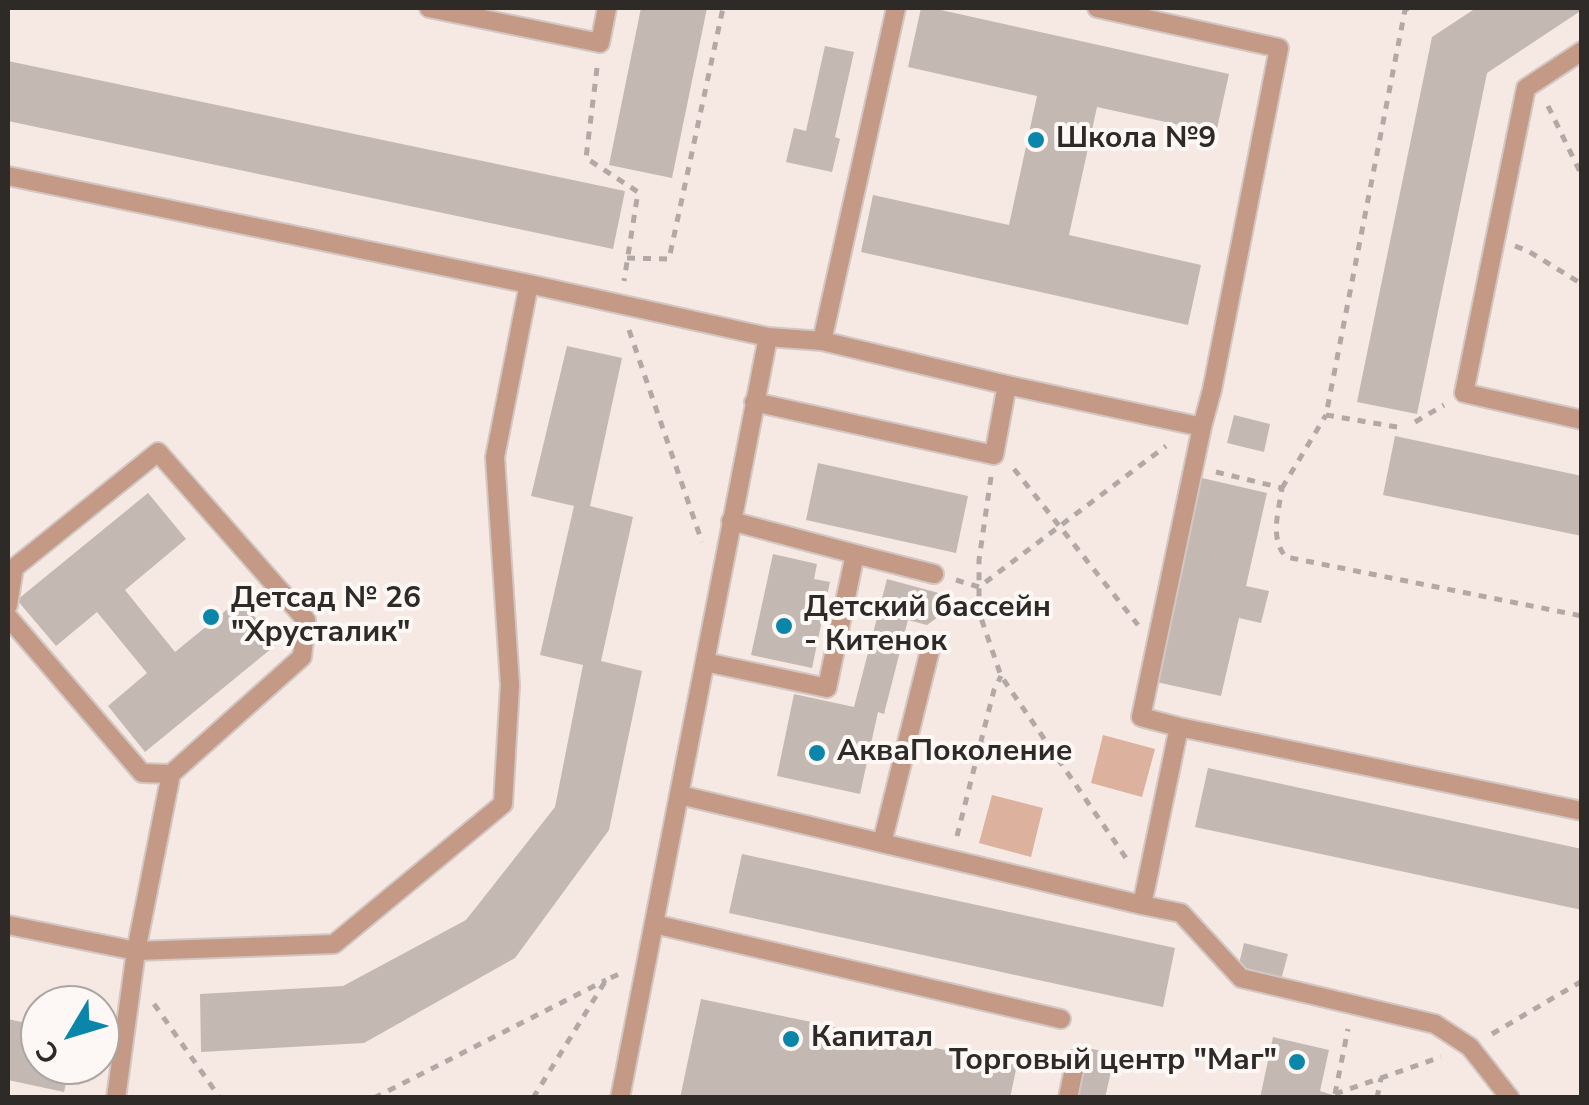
<!DOCTYPE html>
<html>
<head>
<meta charset="utf-8">
<style>
	body { margin:0 }
	#map { position:relative; width:1589px; height:1105px; overflow:hidden; background:#f6e9e4; font-family:"Nunito Sans",sans-serif }
	canvas { display:block }
	.frame { position:absolute; inset:0; border:10px solid #2e2a27; pointer-events:none }
	.north { position:absolute; left:20px; top:985px; width:100px; height:100px; box-sizing:border-box; background:#fdf8f6; border:2px solid #aaa6a3; border-radius:50%; rotate:232deg; font-size:28px; font-weight:700; line-height:40px; text-align:center; color:#2e2a27 }
	.north::after { content:''; display:block; margin:auto; width:35px; height:45px; background:#0a86aa; clip-path:polygon(50% 0,100% 100%,50% 72%,0 100%) }
</style>
</head>
<body>
<div id="map">
<canvas width="1589" height="1105"></canvas>
<div class="frame"></div>
<div class="north">С</div>
</div>
<script>
const ctx = document.querySelector('canvas').getContext('2d');
ctx.lineJoin = 'round';
function fillPath(path, color) { ctx.fillStyle = color; ctx.fill(path, 'evenodd'); }
function stroke(path, color, width, dash) { ctx.strokeStyle = color; ctx.lineWidth = width; ctx.lineCap = dash ? 'butt' : 'round'; ctx.setLineDash(dash || []); ctx.stroke(path); }
function write(font, color, halo, rows, align = 'center') {
  ctx.font = font + ' "Nunito Sans",sans-serif'; ctx.lineWidth = 8; ctx.setLineDash([]); ctx.textBaseline = 'middle'; ctx.strokeStyle = halo; ctx.fillStyle = color; for (const [text, x, y, turn = 0] of rows) {
    ctx.save(); ctx.translate(x, y); ctx.rotate((+turn || 0) * Math.PI / 180); ctx.textAlign = isNaN(turn) ? turn : align; if (halo) ctx.strokeText(text, 0, 0); ctx.fillText(text, 0, 0); ctx.restore();
  }
}
fillPath(new Path2D(`
	M 1103,735 L 1155,749 L 1142,797 L 1091,783 Z
	M 992,795 L 1043,808 L 1031,857 L 979,843 Z`), '#dcb19e');
fillPath(new Path2D(`
	M 641,8 L 707,8 L 672,178 L 609,165 Z
	M 921,8 L 932,8 L 1229,74 L 1216,133 L 1097,107 L 1069,235 L 1201,265 L 1188,325 L 861,252 L 873,195 L 1009,225 L 1037,96 L 908,67 Z
	M 1476,8 L 1582,8 L 1582,10 L 1487,73 L 1417,414 L 1357,402 L 1432,37 Z
	M 825,46 L 854,52 L 835,137 L 840,139 L 832,172 L 786,162 L 794,128 L 806,131 Z
	M 8,61 L 625,191 L 613,249 L 8,121 Z
	M 567,346 L 622,358 L 590,506 L 633,517 L 601,661 L 642,671 L 609,830 L 515,958 L 364,1043 L 201,1052 L 200,994 L 343,986 L 466,920 L 555,807 L 583,665 L 540,655 L 574,506 L 531,496 Z
	M 1234,415 L 1270,424 L 1264,452 L 1227,443 Z
	M 1395,436 L 1582,476 L 1582,536 L 1383,495 Z
	M 818,463 L 968,496 L 956,553 L 806,520 Z
	M 1202,478 L 1267,493 L 1246,586 L 1269,591 L 1261,623 L 1239,618 L 1221,696 L 1156,682 Z
	M 148,493 L 186,539 L 125,590 L 175,652 L 240,599 L 277,644 L 145,752 L 108,706 L 147,673 L 97,612 L 56,646 L 17,600 Z
	M 773,554 L 817,564 L 814,579 L 830,582 L 812,668 L 751,655 Z
	M 887,579 L 946,595 L 942,614 L 927,625 L 908,620 L 884,714 L 878,712 L 860,794 L 777,776 L 794,694 L 854,707 Z
	M 1208,768 L 1582,849 L 1582,910 L 1195,827 Z
	M 742,854 L 1175,948 L 1163,1007 L 729,913 Z
	M 1244,943 L 1288,954 L 1281,980 L 1238,968 Z
	M 701,999 L 1017,1065 L 1010,1098 L 680,1098 Z
	M 8,1019 L 40,1026 L 40,1065 L 70,1065 L 64,1092 L 8,1080 Z
	M 1273,1037 L 1329,1050 L 1320,1091 L 1342,1098 L 1260,1098 Z
	M 1088,1048 L 1115,1054 L 1105,1098 L 1077,1098 Z`), '#c4b8b2');
const lane = new Path2D(`
	M 429,8 L 600,43 L 607,8
	M 1097,8 L 1279,48 L 1212,390 L 1202,427
	M 1582,51 L 1526,88 L 1464,393 L 1582,420
	M 8,176 L 529,284
	M 768,337 L 822,341 L 1007,385 L 1202,427 L 1141,717 L 1179,727 L 1582,811
	M 822,341 L 896,8
	M 754,402 L 994,455 L 1007,385
	M 731,521 L 855,554
	M 8,605 L 14,568 L 158,452 L 306,620 L 302,657 L 171,774 L 136,951 L 8,925
	M 8,617 L 142,773 L 171,774
	M 705,662 L 827,688 L 855,554 L 934,574
	M 1179,727 L 1142,905 L 1181,913 L 1241,978 L 1435,1024 L 1470,1047 L 1510,1098
	M 680,795 L 1142,905
	M 882,843 L 930,650
	M 654,924 L 1061,1019
	M 116,1098 L 136,951 L 334,944 L 503,804 L 510,685 L 495,457 L 529,284 L 768,337 L 620,1098
	M 1068,1098 L 1076,1059`);
stroke(lane, '#d2c7c2', 22);
stroke(new Path2D(`
	M 597,68 L 586,158 L 638,192 L 624,281
	M 1548,106 L 1582,176
	M 1515,246 L 1528,251 L 1582,284
	M 627,258 L 669,259 L 723,8
	M 629,330 L 702,542
	M 1415,422 L 1444,405
	M 1397,427 L 1326,415 L 1405,10 L 1409,8
	M 1014,469 L 1138,625
	M 1216,472 L 1282,488 C 1279,511 1269,538 1286,557 L 1582,616
	M 991,477 L 979,560 L 979,612 L 1001,676 L 1126,858
	M 1282,488 L 1326,415
	M 956,580 L 979,587 L 1166,446
	M 957,836 L 994,690 L 1001,676
	M 154,1004 L 220,1098
	M 1492,1034 L 1582,981
	M 1335,1094 L 1441,1057
	M 1335,1094 L 1348,1029
	M 374,1098 L 606,980
	M 533,1098 L 606,980 L 619,974
	M 1377,1098 L 1381,1078`), '#b2a8a4', 5, [8, 8]);
stroke(lane, '#c49986', 18);
for (const [x, y, r, color] of [
	[1036,140,10,"#0a86aa"],
	[211,617,10,"#0a86aa"],
	[784,626,10,"#0a86aa"],
	[817,753,10,"#0a86aa"],
	[791,1039,10,"#0a86aa"],
	[1297,1062,10,"#0a86aa"]
]) { const dot = new Path2D(); dot.arc(x, y, r, 0, 2 * Math.PI); ctx.fillStyle = color; ctx.fill(dot); stroke(dot, '#fdf8f6', 4); }
write('bold 30px', '#2e2a27', '#fdf8f6', [
	["Школа №9",1056,140],
	["Детсад № 26",231,600],
	["\"Хрусталик\"",231,634],
	["Детский бассейн",804,609],
	["- Китенок",804,643],
	["АкваПоколение",837,753],
	["Капитал",811,1039],
	["Торговый центр \"Маг\"",1277,1062,"right"]
], 'left');
</script>
</body>
</html>
